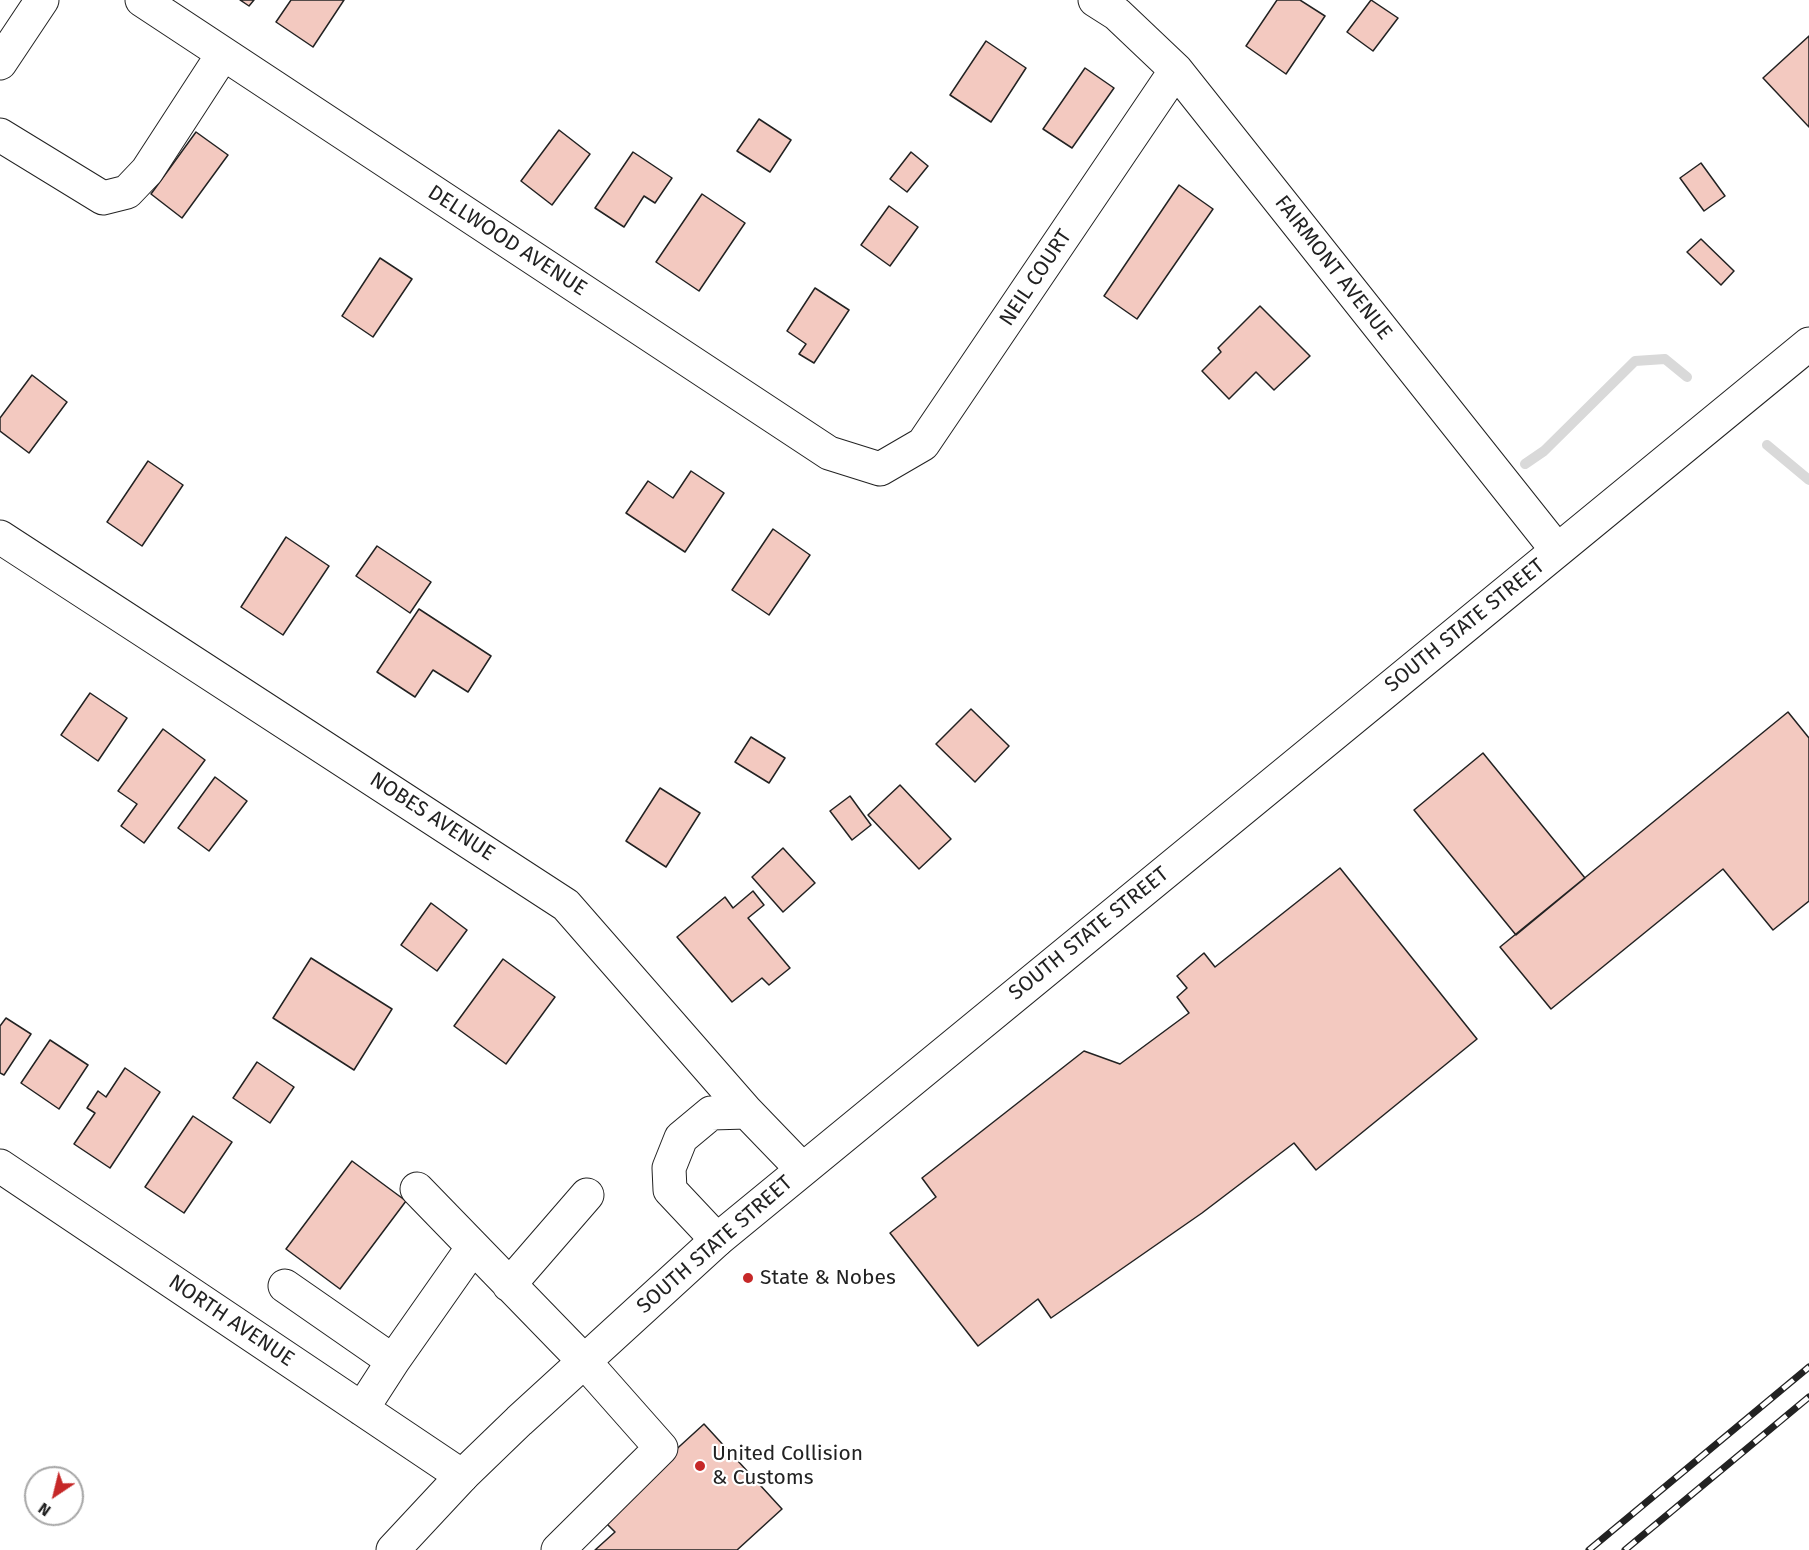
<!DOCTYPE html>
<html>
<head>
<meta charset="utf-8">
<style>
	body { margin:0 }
	#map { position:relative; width:1809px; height:1550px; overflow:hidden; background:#fff; font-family:"Fira Sans",sans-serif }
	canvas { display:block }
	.north { position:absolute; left:24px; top:1466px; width:60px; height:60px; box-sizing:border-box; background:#fff; border:2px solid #a7a7a7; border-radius:50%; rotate:215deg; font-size:16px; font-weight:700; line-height:24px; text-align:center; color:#222 }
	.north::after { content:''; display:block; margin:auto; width:21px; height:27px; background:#c62828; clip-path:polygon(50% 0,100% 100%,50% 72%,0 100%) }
</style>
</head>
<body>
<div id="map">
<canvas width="1809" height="1550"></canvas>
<div class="north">N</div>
</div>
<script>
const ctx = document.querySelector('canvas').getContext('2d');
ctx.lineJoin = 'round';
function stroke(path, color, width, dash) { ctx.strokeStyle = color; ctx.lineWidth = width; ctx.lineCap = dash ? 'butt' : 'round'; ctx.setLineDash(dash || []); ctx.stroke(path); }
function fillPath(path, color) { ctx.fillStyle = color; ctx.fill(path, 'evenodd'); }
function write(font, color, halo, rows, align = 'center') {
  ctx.font = font + ' "Fira Sans",sans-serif'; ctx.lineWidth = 4.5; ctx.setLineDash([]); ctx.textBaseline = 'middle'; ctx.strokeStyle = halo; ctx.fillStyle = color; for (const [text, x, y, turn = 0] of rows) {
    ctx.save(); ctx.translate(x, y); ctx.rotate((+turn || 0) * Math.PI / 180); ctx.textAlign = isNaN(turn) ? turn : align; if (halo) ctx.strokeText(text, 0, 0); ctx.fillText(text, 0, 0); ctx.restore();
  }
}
stroke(new Path2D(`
	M 1767,445 L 1809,480
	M 1525,464 L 1544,451 L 1635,361 L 1665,359 L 1687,377`), '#d9d9d9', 10);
const building = new Path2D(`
	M 240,0 L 254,0 L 249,6 Z
	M 291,0 L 344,0 L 313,47 L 276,22 Z
	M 1277,0 L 1300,0 L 1325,16 L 1286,74 L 1246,46 Z
	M 1371,0 L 1398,18 L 1373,51 L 1347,32 Z
	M 1809,36 L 1809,127 L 1763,78 Z
	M 986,41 L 1026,68 L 991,122 L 950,95 Z
	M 1085,68 L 1114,88 L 1072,148 L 1043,129 Z
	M 759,119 L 791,140 L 770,172 L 737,151 Z
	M 559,130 L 590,154 L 552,205 L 521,181 Z
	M 196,132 L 228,155 L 182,218 L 151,194 Z
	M 633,152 L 672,178 L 655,203 L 644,196 L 624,227 L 595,208 Z
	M 911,152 L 928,166 L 907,192 L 890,179 Z
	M 1701,163 L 1725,196 L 1704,211 L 1680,178 Z
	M 1179,185 L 1213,209 L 1137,319 L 1104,296 Z
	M 702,194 L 745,223 L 699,291 L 656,262 Z
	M 889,206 L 918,227 L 890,266 L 861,245 Z
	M 1701,239 L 1734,271 L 1721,285 L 1687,252 Z
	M 380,258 L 412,279 L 373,337 L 342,316 Z
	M 815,288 L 849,310 L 814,363 L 799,354 L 806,344 L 787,331 Z
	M 1260,306 L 1310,356 L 1274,390 L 1256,372 L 1229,399 L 1202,371 L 1221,352 L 1218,348 Z
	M 32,375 L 67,402 L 29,453 L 0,431 L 0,418 Z
	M 148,461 L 183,485 L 142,546 L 107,522 Z
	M 691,471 L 724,493 L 685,552 L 626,513 L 648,481 L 673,498 Z
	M 773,529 L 810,555 L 769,615 L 732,590 Z
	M 286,537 L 329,566 L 283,635 L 241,607 Z
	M 377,546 L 431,582 L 410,613 L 356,576 Z
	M 419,609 L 491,656 L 468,692 L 433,670 L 415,697 L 377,672 Z
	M 90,693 L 127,718 L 98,761 L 61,735 Z
	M 971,709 L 1009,746 L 975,782 L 936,744 Z
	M 1788,712 L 1809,738 L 1809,901 L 1773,930 L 1723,869 L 1551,1009 L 1500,947 Z
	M 163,729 L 205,760 L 144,843 L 121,826 L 137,804 L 118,791 Z
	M 751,737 L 785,758 L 769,783 L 735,762 Z
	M 1483,753 L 1585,878 L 1516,935 L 1414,810 Z
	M 215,777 L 247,801 L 209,851 L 178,828 Z
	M 900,785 L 951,839 L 919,869 L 868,815 Z
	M 660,788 L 700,813 L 666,867 L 626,841 Z
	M 850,796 L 871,825 L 852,840 L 830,811 Z
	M 783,848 L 815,883 L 783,912 L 752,877 Z
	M 1340,868 L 1477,1039 L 1316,1170 L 1294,1143 L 1202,1213 L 1051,1318 L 1038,1299 L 978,1346 L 890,1233 L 936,1197 L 922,1178 L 1084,1051 L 1120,1064 L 1189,1013 L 1177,997 L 1187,988 L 1177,976 L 1204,953 L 1215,967 Z
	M 753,891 L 764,905 L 748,918 L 790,968 L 769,985 L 762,978 L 732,1002 L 677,937 L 725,897 L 733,908 Z
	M 431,903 L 467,930 L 437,971 L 401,945 Z
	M 311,958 L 392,1009 L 354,1070 L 273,1018 Z
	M 503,959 L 555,997 L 506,1064 L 454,1026 Z
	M 6,1018 L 31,1034 L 4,1075 L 0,1073 L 0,1026 Z
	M 50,1040 L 88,1065 L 59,1109 L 21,1083 Z
	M 257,1062 L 294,1087 L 270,1123 L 233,1098 Z
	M 125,1068 L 160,1092 L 110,1168 L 74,1144 L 95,1113 L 87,1108 L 98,1091 L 106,1097 Z
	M 193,1116 L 232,1142 L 184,1213 L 145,1187 Z
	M 352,1161 L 406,1201 L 340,1289 L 286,1249 Z
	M 704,1424 L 782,1509 L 737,1550 L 595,1550 L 615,1532 L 601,1518 Z`);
fillPath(building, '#f3c9c0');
stroke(building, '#222', 1.5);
const minor = new Path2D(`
	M 142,0 L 829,453 L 880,469 L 923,444 L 1176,70
	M 1095,0 L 1117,14 L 1176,70 L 1557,550
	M 0,63 L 42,0
	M 0,135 L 103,198 L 127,192 L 147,171 L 223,54
	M 0,537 L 566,905 L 747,1112 L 802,1169
	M 0,1166 L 462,1476
	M 417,1189 L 584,1361 L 661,1448 L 558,1550
	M 717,1240 L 670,1190 L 669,1168 L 681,1138 L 711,1113 L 747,1112
	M 509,1285 L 587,1195
	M 285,1286 L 393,1361
	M 362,1409 L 393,1361 L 473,1247`);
const major = new Path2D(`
	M 393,1550 L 462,1476 L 519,1421 L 717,1240 L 1809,344`);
stroke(minor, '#222', 35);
stroke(major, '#222', 35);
stroke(minor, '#fff', 33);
stroke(major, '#fff', 33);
const rail = new Path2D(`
	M 1589,1550 L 1809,1367
	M 1625,1550 L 1809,1397`);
stroke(rail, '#222', 7);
stroke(rail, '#fff', 4.5, [14]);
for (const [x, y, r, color] of [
	[748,1278,6,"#c62828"],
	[700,1466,6,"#c62828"]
]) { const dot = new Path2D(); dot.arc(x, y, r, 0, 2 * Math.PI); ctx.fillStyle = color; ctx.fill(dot); stroke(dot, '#fff', 2); }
write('21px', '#222', '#fff', [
	["DELLWOOD AVENUE",507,241,33],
	["FAIRMONT AVENUE",1333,268,52],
	["NEIL COURT",1036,278,-56],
	["SOUTH STATE STREET",1465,626,-39],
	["NOBES AVENUE",432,817,33],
	["SOUTH STATE STREET",1089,934,-39],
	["SOUTH STATE STREET",715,1245,-41],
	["NORTH AVENUE",231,1321,34]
]);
write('21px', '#222', '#fff', [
	["State & Nobes",760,1278],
	["United Collision",712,1454],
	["& Customs",712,1478]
], 'left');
</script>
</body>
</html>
